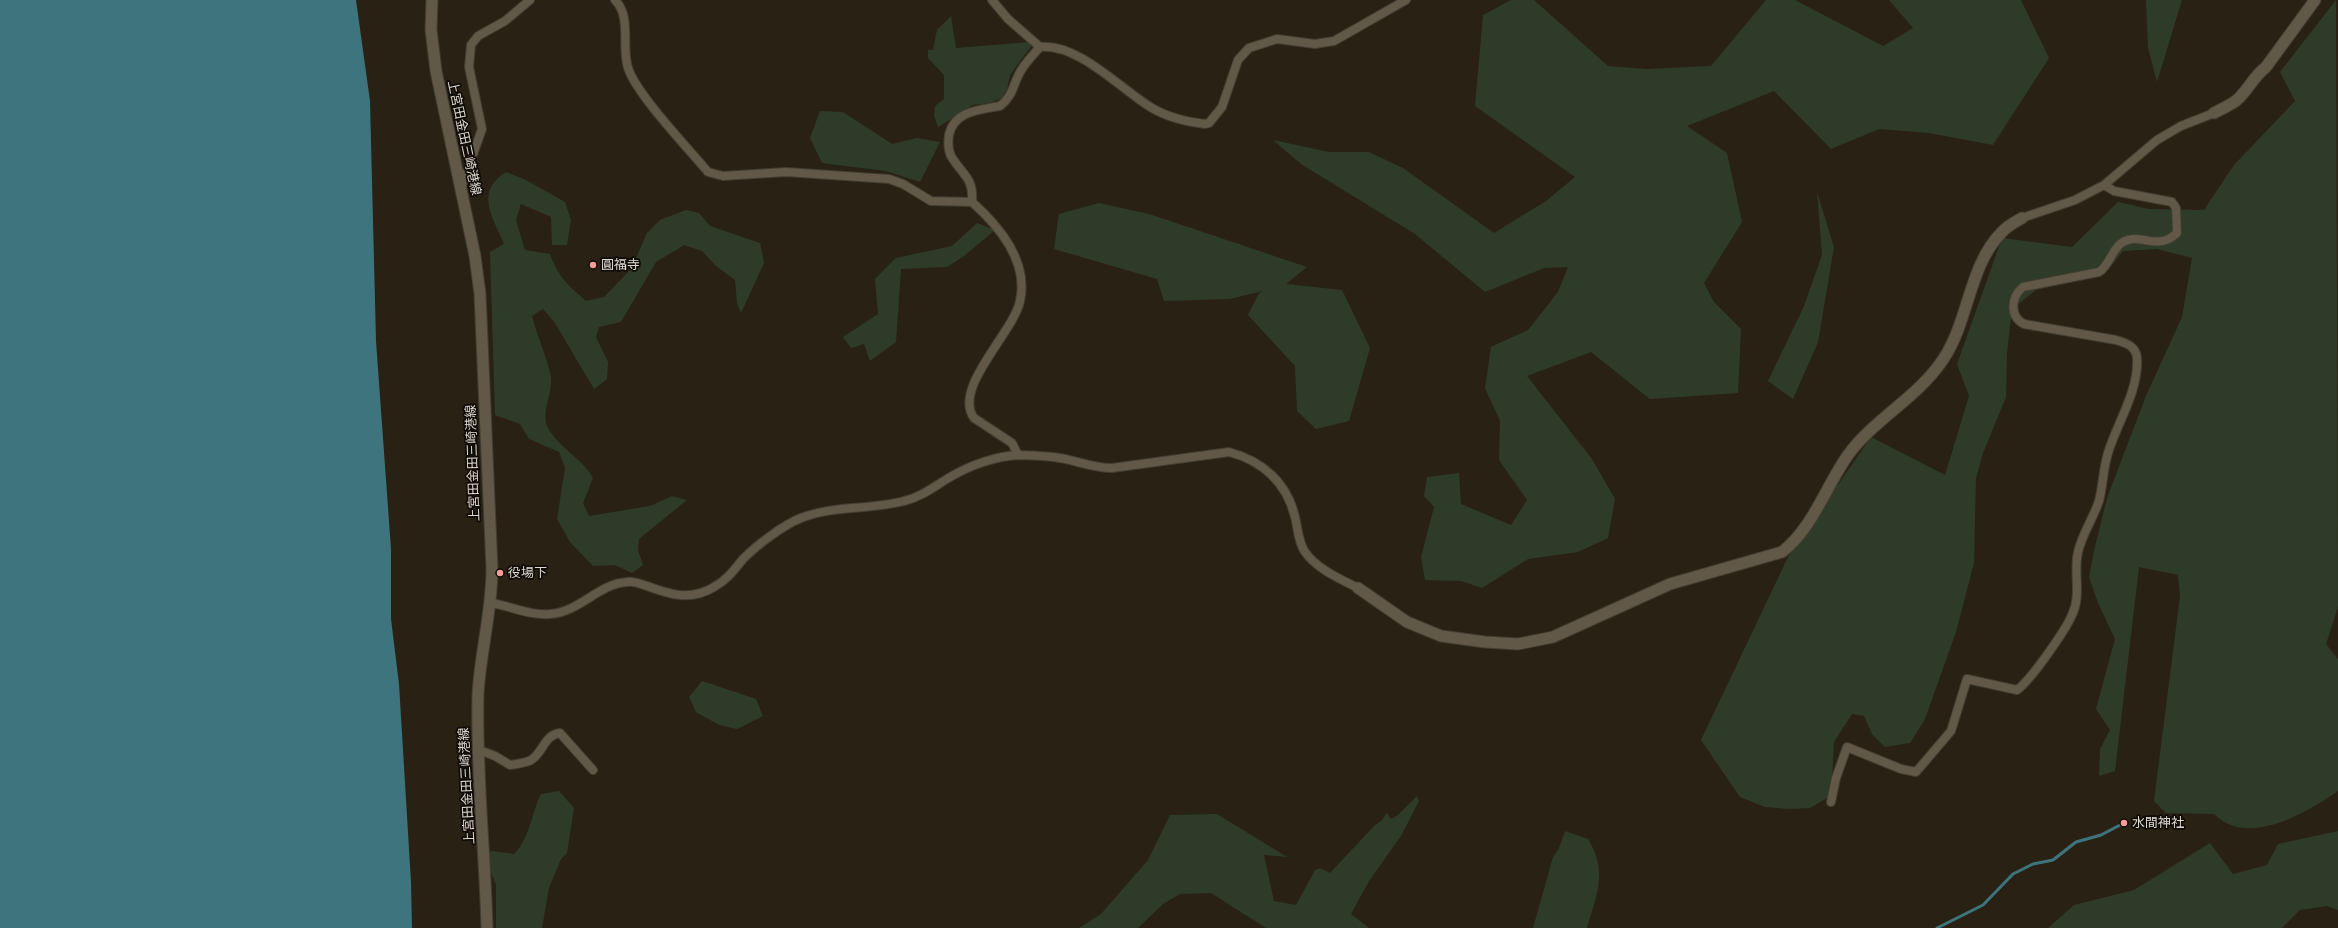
<!DOCTYPE html>
<html>
<head>
<meta charset="utf-8">
<style>
	body { margin:0 }
	canvas { display:block; background:#292113 }
</style>
</head>
<body>
<canvas width="2338" height="928"></canvas>
<script>
const ctx = document.querySelector('canvas').getContext('2d');
ctx.lineJoin = 'round';
function fillPath(path, color) { ctx.fillStyle = color; ctx.fill(path, 'evenodd'); }
function stroke(path, color, width, dash) { ctx.strokeStyle = color; ctx.lineWidth = width; ctx.lineCap = dash ? 'butt' : 'round'; ctx.setLineDash(dash || []); ctx.stroke(path); }
function write(font, color, halo, rows, align = 'center') {
  ctx.font = font + ' Raleway,"Noto Sans JP",sans-serif'; ctx.lineWidth = 3.5; ctx.setLineDash([]); ctx.textBaseline = 'middle'; ctx.strokeStyle = halo; ctx.fillStyle = color; for (const [text, x, y, turn = 0] of rows) {
    ctx.save(); ctx.translate(x, y); ctx.rotate((+turn || 0) * Math.PI / 180); ctx.textAlign = isNaN(turn) ? turn : align; if (halo) ctx.strokeText(text, 0, 0); ctx.fillText(text, 0, 0); ctx.restore();
  }
}
fillPath(new Path2D(`
	M 1511,0 L 1534,0 L 1608,66 L 1646,69 L 1711,66 L 1766,0 L 1795,0 L 1883,46 L 1913,28 L 1889,0 L 2021,0 L 2049,58 L 1993,145 L 1929,133 L 1879,129 L 1831,149 L 1774,91 L 1687,126 L 1727,153 L 1742,222 L 1704,283 L 1714,302 L 1741,329 L 1738,393 L 1650,399 L 1591,352 L 1527,376 L 1592,459 L 1615,499 L 1608,538 L 1578,552 L 1528,559 L 1482,588 L 1461,581 L 1425,580 L 1421,557 L 1434,507 L 1424,496 L 1427,477 L 1459,473 L 1461,504 L 1511,525 L 1527,500 L 1499,460 L 1500,421 L 1485,388 L 1491,347 L 1528,330 L 1558,292 L 1568,267 L 1544,268 L 1485,292 L 1415,234 L 1301,164 L 1273,140 L 1329,152 L 1369,152 L 1403,168 L 1494,233 L 1546,201 L 1575,177 L 1475,106 L 1483,15 Z
	M 2146,0 L 2182,0 L 2157,82 L 2148,48 Z
	M 2336,0 L 2338,607 L 2326,644 L 2338,659 L 2338,791 C 2306,813 2248,848 2214,814 L 2166,813 L 2154,801 L 2180,596 L 2178,575 L 2139,567 L 2115,771 L 2099,776 L 2100,749 L 2110,730 L 2096,709 L 2115,639 L 2098,603 L 2089,577 L 2094,551 L 2107,498 L 2146,396 L 2182,317 L 2192,258 L 2157,249 L 2123,251 L 2104,275 L 2036,290 L 2012,309 L 2007,353 L 2006,397 L 1983,453 L 1976,478 L 1974,563 L 1956,632 L 1925,719 L 1910,743 L 1885,747 L 1872,734 L 1864,716 L 1852,714 L 1834,742 L 1832,781 L 1827,798 L 1810,808 L 1789,809 L 1765,807 L 1740,797 L 1701,740 L 1788,557 L 1871,437 L 1945,475 L 1969,396 L 1957,364 L 2002,238 L 2072,247 L 2118,202 L 2149,209 L 2204,210 L 2234,165 L 2295,101 L 2280,72 Z
	M 951,16 L 956,48 L 1030,42 L 1032,45 L 1010,75 L 1007,90 L 1002,98 L 989,103 L 973,105 L 938,127 L 934,115 L 935,106 L 944,99 L 944,75 L 928,58 L 928,50 L 933,50 L 937,30 Z
	M 820,111 L 843,112 L 892,144 L 917,138 L 940,142 L 920,182 L 886,171 L 822,163 L 810,138 Z
	M 506,172 L 526,180 L 565,202 L 571,220 L 567,245 L 552,245 L 551,217 L 521,204 L 516,220 L 525,250 L 550,254 C 558,277 568,285 586,301 L 604,297 L 632,268 L 647,233 L 660,220 L 686,210 L 699,213 L 710,226 L 760,243 L 764,263 L 741,313 L 737,303 L 735,280 L 716,266 L 702,251 L 684,245 L 656,262 L 621,322 L 599,327 L 596,337 L 608,362 L 607,379 L 594,389 L 555,323 L 543,309 L 532,316 C 537,336 547,357 551,377 C 553,393 540,413 548,428 C 560,449 582,458 593,478 L 583,503 L 589,516 L 650,506 L 672,496 L 687,500 L 639,539 L 638,550 L 643,565 L 632,573 L 615,565 L 593,566 L 570,542 L 557,519 L 565,468 L 559,452 L 529,439 L 520,424 L 495,415 L 490,252 L 504,244 C 493,217 474,192 506,172 Z
	M 1817,192 L 1834,247 L 1818,342 L 1793,399 L 1768,381 L 1804,306 L 1822,255 Z
	M 1099,203 L 1149,214 L 1307,267 L 1286,284 L 1342,290 L 1370,348 L 1349,421 L 1316,429 L 1297,411 L 1295,366 L 1248,315 L 1259,293 L 1263,291 L 1230,299 L 1164,301 L 1157,279 L 1054,249 L 1059,214 Z
	M 977,223 L 995,230 L 964,256 L 947,267 L 901,269 L 896,342 L 870,361 L 864,344 L 851,348 L 843,337 L 878,314 L 875,279 L 896,258 L 952,246 Z
	M 702,681 L 756,699 L 763,716 L 737,729 L 719,725 L 696,712 L 689,697 Z
	M 559,791 L 574,808 L 567,853 L 561,859 L 549,888 L 542,928 L 496,928 L 496,885 L 485,856 L 492,851 L 514,854 C 530,838 531,814 541,794 Z
	M 1417,796 L 1419,801 L 1401,836 L 1369,881 L 1351,914 L 1369,928 L 1266,928 L 1211,893 L 1180,894 L 1163,904 L 1138,928 L 1079,928 L 1101,914 L 1148,860 L 1170,815 L 1217,814 L 1287,857 L 1264,855 L 1274,901 L 1296,905 L 1315,870 L 1320,868 L 1330,873 L 1375,825 L 1381,821 L 1387,813 L 1391,819 L 1398,815 Z
	M 1565,831 L 1588,839 C 1608,871 1597,894 1587,928 L 1533,928 L 1553,857 L 1559,848 Z
	M 2338,831 L 2338,910 L 2327,906 L 2300,910 L 2282,928 L 2048,928 L 2074,905 L 2134,890 L 2210,843 L 2233,874 L 2267,865 L 2278,844 Z`), '#2e3b28');
fillPath(new Path2D(`
	M 0,0 L 356,0 L 370,101 L 376,341 L 391,549 L 391,619 L 399,684 L 411,882 L 412,928 L 0,928 Z`), '#3d747d');
stroke(new Path2D(`
	M 1937,928 L 1983,905 L 2013,874 L 2033,864 L 2053,860 L 2076,842 L 2101,835 L 2124,823`), '#3d747d', 3);
const street = new Path2D(`
	M 615,0 C 632,17 621,47 628,68 C 637,95 688,148 708,172 L 723,176 L 786,172 L 889,179 L 903,184 L 931,201 L 972,202 C 999,226 1029,261 1020,301 C 1014,332 952,388 974,418 L 1012,443 L 1018,455
	M 992,0 L 1008,19 L 1040,47
	M 461,188 L 482,129 L 469,67 L 471,45 L 478,36 L 505,21 L 530,0
	M 972,202 C 974,177 962,175 951,156 C 948,150 948,142 949,135 C 954,111 979,110 1000,106 C 1014,96 1013,82 1022,69 C 1027,61 1034,54 1040,47 C 1077,42 1123,91 1152,108 C 1167,117 1189,122 1205,124 L 1209,123 L 1222,107 L 1238,60 L 1249,48 L 1277,39 L 1315,44 L 1334,41 L 1406,0
	M 2022,218 L 2075,200 L 2104,185 L 2157,140 L 2181,126 L 2214,113
	M 491,603 C 511,606 530,616 550,614 C 580,612 598,584 627,582 C 633,581 641,584 647,586 C 671,595 691,601 714,587 C 727,580 734,570 743,559 C 757,545 783,525 801,518 C 834,505 870,510 904,501 C 922,497 936,485 952,476 C 971,465 996,456 1019,455 C 1030,455 1042,456 1053,457 C 1074,459 1090,468 1112,468 L 1229,452 C 1263,461 1287,483 1295,517 C 1298,528 1298,542 1305,552 C 1317,569 1340,579 1358,588
	M 479,750 L 495,756 L 510,765 C 516,764 526,763 531,760 C 543,753 544,735 560,733 L 593,770
	M 1831,802 L 1836,778 L 1847,747 L 1901,769 L 1916,772 L 1951,731 L 1967,679 L 2017,690 C 2031,680 2065,631 2072,615 C 2082,594 2073,573 2078,552 C 2082,534 2093,519 2099,501 C 2103,486 2103,469 2108,453 C 2117,423 2139,391 2137,358 C 2136,346 2126,343 2116,340 L 2024,324 C 2009,316 2011,297 2023,287 L 2099,272 C 2110,265 2112,248 2123,242 C 2141,232 2157,252 2177,233 L 2176,208 L 2172,202 L 2114,191 L 2104,185`);
const secondary = new Path2D(`
	M 432,0 L 431,30 L 436,71 L 475,256 L 480,294 L 492,569 C 492,612 480,653 478,695 C 476,773 485,851 487,928
	M 2214,113 C 2221,109 2231,105 2237,100 C 2248,90 2254,76 2266,67 L 2315,0
	M 1358,588 L 1407,622 L 1441,636 L 1485,642 L 1518,644 L 1553,637 L 1670,584 L 1782,552 C 1813,528 1826,486 1848,455 C 1875,418 1919,397 1944,358 C 1969,320 1969,265 2002,232 C 2007,226 2015,222 2022,218`);
stroke(street, '#423d33', 10);
stroke(secondary, '#423d33', 13);
stroke(street, '#615848', 8);
stroke(secondary, '#615848', 11);
for (const [x, y, r, color] of [
	[593,265,4,"#f59b99"],
	[500,573,4,"#f59b99"],
	[2124,823,4,"#f59b99"]
]) { const dot = new Path2D(); dot.arc(x, y, r, 0, 2 * Math.PI); ctx.fillStyle = color; ctx.fill(dot); stroke(dot, '#0f0b06', 1.5); }
write('13px', '#dfdad1', '#0f0b06', [
	["上宮田金田三崎港線",464,138,78],
	["上宮田金田三崎港線",473,463,-92],
	["上宮田金田三崎港線",467,786,-93]
]);
write('13px', '#dfdad1', '#0f0b06', [
	["圓福寺",601,265],
	["役場下",508,573],
	["水間神社",2132,823]
], 'left');
</script>
</body>
</html>
